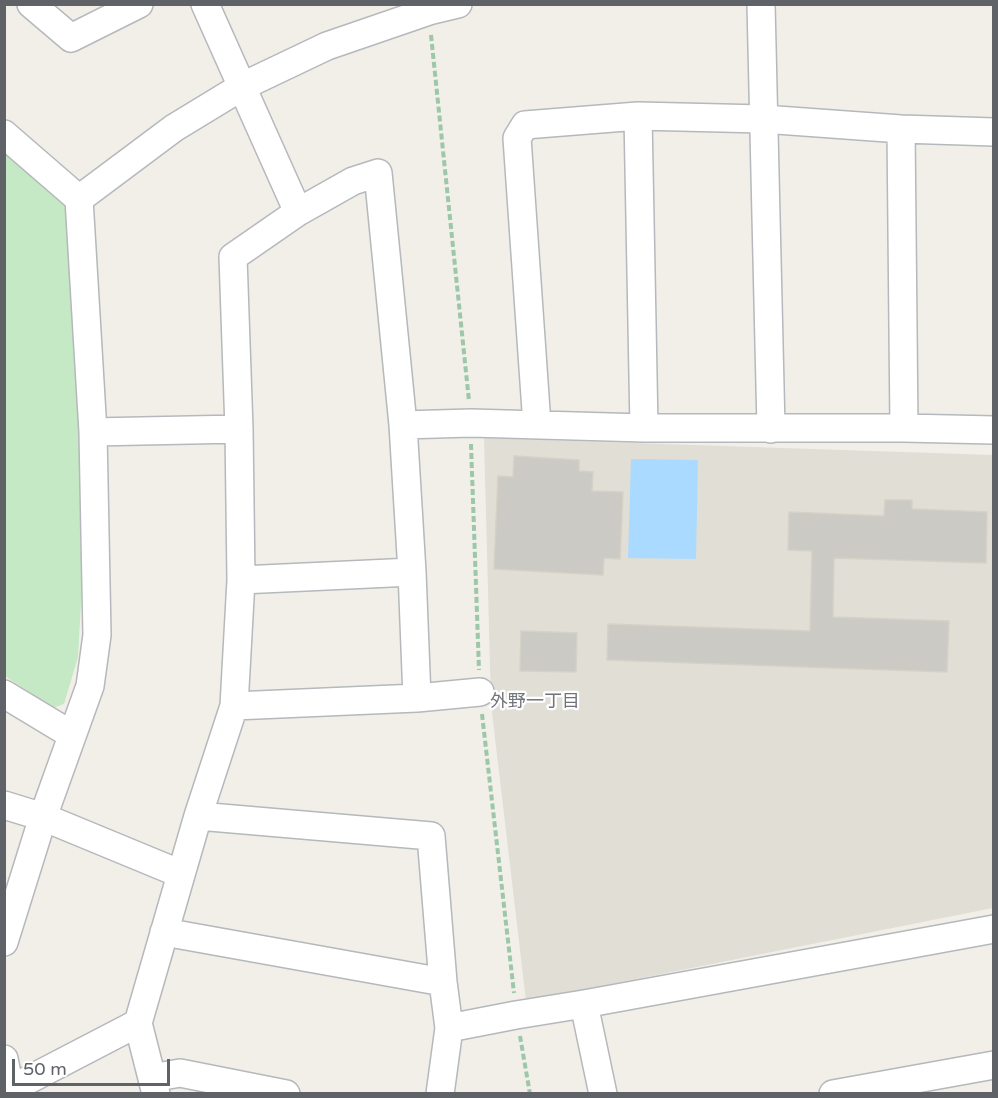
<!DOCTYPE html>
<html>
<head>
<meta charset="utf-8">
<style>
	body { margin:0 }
	#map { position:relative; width:998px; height:1098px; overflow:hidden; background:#f1efe8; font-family:"Varela Round",sans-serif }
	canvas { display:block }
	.frame { position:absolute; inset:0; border:6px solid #5f6368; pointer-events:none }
	.scale { position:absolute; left:12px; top:1059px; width:158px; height:27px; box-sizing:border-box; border:3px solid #5f6368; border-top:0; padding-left:8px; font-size:18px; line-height:21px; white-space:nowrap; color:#5f6368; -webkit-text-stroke:4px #fff; paint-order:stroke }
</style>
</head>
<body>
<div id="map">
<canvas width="998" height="1098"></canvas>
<div class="frame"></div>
<div class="scale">50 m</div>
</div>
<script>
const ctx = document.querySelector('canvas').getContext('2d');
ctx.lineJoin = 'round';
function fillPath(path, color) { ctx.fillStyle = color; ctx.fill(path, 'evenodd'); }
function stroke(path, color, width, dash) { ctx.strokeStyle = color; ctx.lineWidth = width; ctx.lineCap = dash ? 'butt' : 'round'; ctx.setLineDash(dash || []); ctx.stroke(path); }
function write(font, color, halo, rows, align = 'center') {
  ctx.font = font + ' "Varela Round","Noto Sans JP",sans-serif'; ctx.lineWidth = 4.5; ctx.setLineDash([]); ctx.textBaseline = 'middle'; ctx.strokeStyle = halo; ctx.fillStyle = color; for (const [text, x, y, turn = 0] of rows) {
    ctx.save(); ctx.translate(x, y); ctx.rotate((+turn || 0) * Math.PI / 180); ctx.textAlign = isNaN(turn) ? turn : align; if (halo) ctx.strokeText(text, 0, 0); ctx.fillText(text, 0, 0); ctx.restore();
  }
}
fillPath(new Path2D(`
	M 484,438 L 993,455 L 993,908 L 526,1001 L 491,704 Z`), '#e1ded6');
fillPath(new Path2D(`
	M 4,152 L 68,206 L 76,226 L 82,584 L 78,657 L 64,704 L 53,708 L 5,676 Z`), '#c5e8c5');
fillPath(new Path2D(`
	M 631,459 L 698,460 L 696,559 L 628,558 Z`), '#aadaff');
const building = new Path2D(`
	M 514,456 L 579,460 L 579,471 L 593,472 L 592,491 L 623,492 L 620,559 L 604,558 L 603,575 L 494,569 L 498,476 L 513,477 Z
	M 885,500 L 912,500 L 912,509 L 987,512 L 986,563 L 834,558 L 833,617 L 949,621 L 947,672 L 607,660 L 608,624 L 810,631 L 812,551 L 788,550 L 789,512 L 884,516 Z
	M 521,631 L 577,633 L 576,672 L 520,671 Z`);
fillPath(building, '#cccac5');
stroke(building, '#d6d1c6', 1.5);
const minor = new Path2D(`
	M 31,4 L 71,38 L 139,4
	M 205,4 L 298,212
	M 761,4 L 771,429
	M 638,116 L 644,428
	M 901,129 L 904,428
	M 4,134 L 79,199 L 93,432 L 97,635 L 90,686 L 43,817 L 4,942
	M 79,199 L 174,128 L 243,86 L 327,46 L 429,11 L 458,4
	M 403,425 L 471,423 L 644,428 L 904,428 L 994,430
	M 537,425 L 517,138 L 525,125 L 638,116 L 763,119 L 901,129 L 994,132
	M 93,432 L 239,429
	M 241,580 L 412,572
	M 4,694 L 72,735
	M 234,706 L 417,698 L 480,692
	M 4,805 L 43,817 L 181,874
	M 198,816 L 431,836 L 443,982 L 449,1028 L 440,1094
	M 164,932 L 443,982
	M 584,1004 L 603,1094
	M 449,1028 L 516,1015 L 584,1004 L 994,929
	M 4,1059 L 11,1094
	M 152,1078 L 180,1073 L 286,1094
	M 11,1089 L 138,1023
	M 156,1094 L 138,1023 L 198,816 L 234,706 L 241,580 L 239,429 L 233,257 L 298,212 L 353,181 L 378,173 L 403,425 L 412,572 L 417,698
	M 833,1094 L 994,1065`);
stroke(minor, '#b5b8bc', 30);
stroke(new Path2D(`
	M 431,35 L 469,401
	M 471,444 L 479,670
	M 482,714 L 514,993
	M 520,1036 L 530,1094`), '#9cc7a9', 4, [6, 3]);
stroke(minor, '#fff', 27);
write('18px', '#70757a', '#fff', [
	["外野一丁目",535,702]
]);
</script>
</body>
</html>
